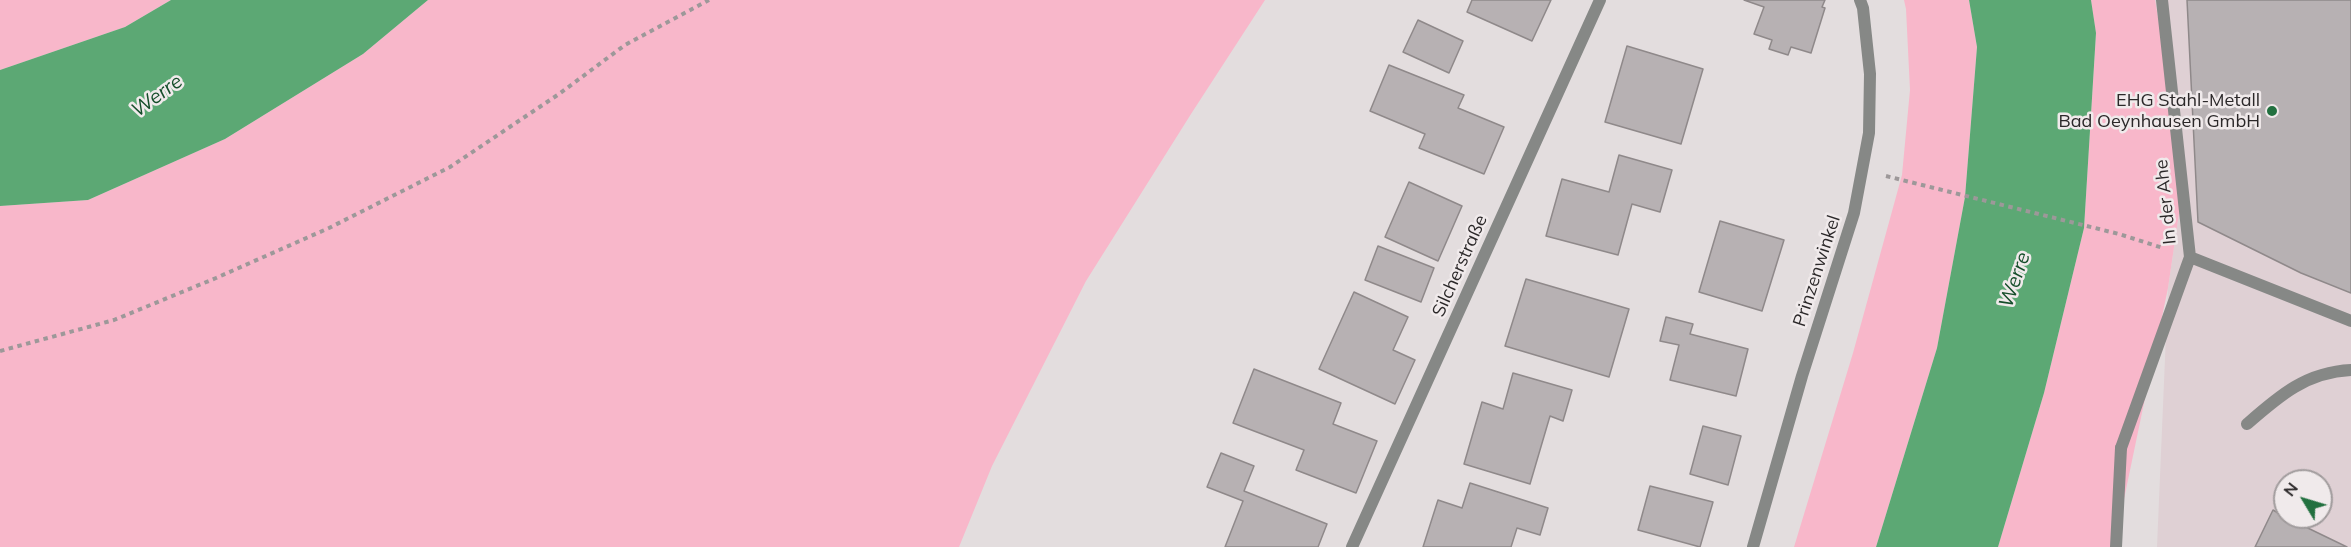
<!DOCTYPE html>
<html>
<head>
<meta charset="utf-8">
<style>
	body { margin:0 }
	#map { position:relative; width:2351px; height:547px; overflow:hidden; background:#e3ddde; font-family:Mulish,sans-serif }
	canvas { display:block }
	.north { position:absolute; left:2273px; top:469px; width:60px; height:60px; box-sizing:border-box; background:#f0eaeb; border:2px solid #a19c9d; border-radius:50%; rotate:308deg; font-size:16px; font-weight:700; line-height:24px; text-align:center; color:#2b2829 }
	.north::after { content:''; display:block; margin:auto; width:21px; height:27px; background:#22703f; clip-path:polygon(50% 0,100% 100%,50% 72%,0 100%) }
</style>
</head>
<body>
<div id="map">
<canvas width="2351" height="547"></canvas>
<div class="north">N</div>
</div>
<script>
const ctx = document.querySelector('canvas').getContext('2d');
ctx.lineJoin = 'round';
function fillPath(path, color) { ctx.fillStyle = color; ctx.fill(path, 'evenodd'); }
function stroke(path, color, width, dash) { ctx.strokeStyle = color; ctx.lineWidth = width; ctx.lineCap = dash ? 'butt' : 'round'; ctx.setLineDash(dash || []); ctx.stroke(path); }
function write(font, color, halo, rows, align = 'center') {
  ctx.font = font + ' Mulish,sans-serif'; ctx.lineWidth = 5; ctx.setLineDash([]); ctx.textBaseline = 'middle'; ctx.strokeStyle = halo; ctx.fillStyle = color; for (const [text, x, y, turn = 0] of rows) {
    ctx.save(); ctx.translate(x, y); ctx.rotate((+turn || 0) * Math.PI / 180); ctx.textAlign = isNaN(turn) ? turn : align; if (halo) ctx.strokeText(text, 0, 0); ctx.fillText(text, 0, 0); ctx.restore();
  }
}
fillPath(new Path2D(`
	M 2155,0 L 2351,0 L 2351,547 L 2157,547 L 2168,288 L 2185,173 ZM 2285,481 L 2321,481 L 2321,517 L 2285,517 Z`), '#dfd0d4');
fillPath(new Path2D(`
	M 0,0 L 171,0 L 125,27 L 0,70 Z
	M 428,0 L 1265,0 L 1191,114 L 1086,281 L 992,466 L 959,547 L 0,547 L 0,206 L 88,200 L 225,139 L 363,54 Z
	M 1904,0 L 1969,0 L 1977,47 L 1965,197 L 1937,348 L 1876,547 L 1794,547 L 1853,353 L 1902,175 L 1910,90 L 1906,9 Z
	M 2091,0 L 2155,0 L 2185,173 L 2168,288 L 2114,547 L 1998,547 L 2044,393 L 2084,228 L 2096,34 Z`), '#f8b7ca');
fillPath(new Path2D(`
	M 171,0 L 428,0 L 363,54 L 225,139 L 88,200 L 0,206 L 0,70 L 125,27 Z
	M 1969,0 L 2091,0 L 2096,33 L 2084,228 L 2044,393 L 1998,547 L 1876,547 L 1937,348 L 1965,197 L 1977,47 Z`), '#5ca874');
const building = new Path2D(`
	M 1472,0 L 1551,0 L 1532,41 L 1467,12 Z
	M 1744,0 L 1825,0 L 1822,7 L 1825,8 L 1811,53 L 1791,47 L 1788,55 L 1769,49 L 1772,40 L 1754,34 L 1764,7 Z
	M 2187,0 L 2351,0 L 2351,293 L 2301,273 L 2198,222 Z
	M 1418,20 L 1463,41 L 1449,73 L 1403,52 Z
	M 1627,46 L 1703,69 L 1681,144 L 1605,122 Z
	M 1389,65 L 1464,95 L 1458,108 L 1504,127 L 1484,174 L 1419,148 L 1425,134 L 1370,111 Z
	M 1619,155 L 1672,170 L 1660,212 L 1632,204 L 1618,255 L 1546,236 L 1562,179 L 1609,192 Z
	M 1409,182 L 1462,206 L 1438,261 L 1385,237 Z
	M 1720,221 L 1784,240 L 1762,311 L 1699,292 Z
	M 1378,246 L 1434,268 L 1421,302 L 1365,280 Z
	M 1526,279 L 1629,309 L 1609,377 L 1505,346 Z
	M 1354,292 L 1408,317 L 1393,350 L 1415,360 L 1395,404 L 1319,369 Z
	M 1666,317 L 1693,324 L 1690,334 L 1748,349 L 1736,396 L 1670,380 L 1679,345 L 1660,341 Z
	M 1254,369 L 1341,403 L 1333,424 L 1377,441 L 1356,493 L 1296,470 L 1304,450 L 1233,423 Z
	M 1513,373 L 1572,390 L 1563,421 L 1550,416 L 1530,484 L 1464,464 L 1482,402 L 1503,409 Z
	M 1703,426 L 1741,436 L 1728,485 L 1690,474 Z
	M 1221,453 L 1254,466 L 1244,491 L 1327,524 L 1318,547 L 1225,547 L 1243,501 L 1207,487 Z
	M 1470,483 L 1548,508 L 1540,535 L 1517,528 L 1511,547 L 1423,547 L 1438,500 L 1462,508 Z
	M 1650,486 L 1713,502 L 1700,547 L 1638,530 Z
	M 2273,510 L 2285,517 L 2347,547 L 2255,547 Z`);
fillPath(building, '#b7b1b3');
stroke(building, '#8f898a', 1.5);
stroke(new Path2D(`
	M 1886,176 L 2119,234 L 2163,248
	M 0,351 L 114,320 L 216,278 L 329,228 L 450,167 L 559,94 L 625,45 L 709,0`), '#9d9899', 4, [4.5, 4.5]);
stroke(new Path2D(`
	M 2247,424 C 2279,396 2306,372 2351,370
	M 2116,547 L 2121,448`), '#868886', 12);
stroke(new Path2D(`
	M 2190,257 L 2351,321
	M 2121,448 L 2190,257 L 2162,0
	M 1352,547 L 1600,0
	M 1753,547 L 1802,376 L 1854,213 L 1869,133 L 1870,74 L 1863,8 L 1860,0`), '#868886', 12);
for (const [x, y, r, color] of [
	[2272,111,6,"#22703f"]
]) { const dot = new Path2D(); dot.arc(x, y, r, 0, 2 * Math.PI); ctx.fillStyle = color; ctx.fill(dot); stroke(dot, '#f0eaeb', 2); }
write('18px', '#2b2829', '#f0eaeb', [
	["EHG Stahl-Metall",2260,101],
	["Bad Oeynhausen GmbH",2260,122]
], 'right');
write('18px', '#2b2829', '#f0eaeb', [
	["In der Ahe",2166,202,-96],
	["Silcherstraße",1460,266,-66],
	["Prinzenwinkel",1817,271,-72]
]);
write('italic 20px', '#154e2a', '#f0eaeb', [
	["Werre",157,96,-36],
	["Werre",2015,280,-71]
]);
</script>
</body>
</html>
